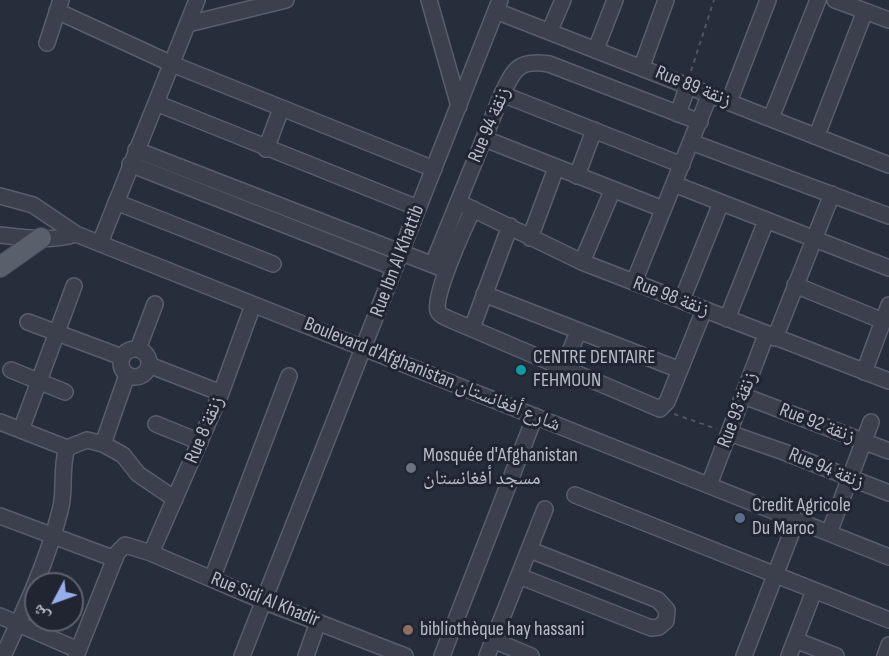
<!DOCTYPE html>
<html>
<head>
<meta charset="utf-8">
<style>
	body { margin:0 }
	#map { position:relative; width:889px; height:656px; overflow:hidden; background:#272e3b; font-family:"Sofia Sans Condensed","Noto Naskh Arabic",sans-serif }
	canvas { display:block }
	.north { position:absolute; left:24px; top:572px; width:60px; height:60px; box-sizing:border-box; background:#202531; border:2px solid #5c616d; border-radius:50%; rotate:229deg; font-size:16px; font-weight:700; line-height:24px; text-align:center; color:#b7bbc7 }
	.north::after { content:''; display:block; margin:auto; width:21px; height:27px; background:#97aeeb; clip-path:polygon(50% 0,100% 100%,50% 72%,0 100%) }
</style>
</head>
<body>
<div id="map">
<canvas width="889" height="656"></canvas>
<div class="north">ش</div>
</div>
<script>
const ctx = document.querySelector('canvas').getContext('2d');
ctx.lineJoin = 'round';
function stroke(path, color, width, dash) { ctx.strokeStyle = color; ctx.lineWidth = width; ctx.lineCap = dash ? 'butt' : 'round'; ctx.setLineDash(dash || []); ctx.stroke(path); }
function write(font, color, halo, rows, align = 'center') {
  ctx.font = font + ' "Sofia Sans Condensed","Noto Naskh Arabic",sans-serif'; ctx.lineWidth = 6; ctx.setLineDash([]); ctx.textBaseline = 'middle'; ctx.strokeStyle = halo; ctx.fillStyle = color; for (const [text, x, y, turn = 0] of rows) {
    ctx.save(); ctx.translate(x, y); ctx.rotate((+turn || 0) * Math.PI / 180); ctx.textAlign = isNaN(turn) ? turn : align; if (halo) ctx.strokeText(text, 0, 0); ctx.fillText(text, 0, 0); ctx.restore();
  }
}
const minor = new Path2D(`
	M 429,0 L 459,106
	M 835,0 L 889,20
	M 57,11 L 172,64 L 434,169
	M 496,11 L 889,165
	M 188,24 L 286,0
	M 550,30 L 563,0
	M 47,43 L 61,0
	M 596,49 L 615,0
	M 642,66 L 666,0
	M 502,94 L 682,165
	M 729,102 L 768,0
	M 156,103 L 418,208
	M 678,114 L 688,85
	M 771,118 L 818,0
	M 817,135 L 865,11
	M 485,139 L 663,209
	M 691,142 L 889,216
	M 266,149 L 281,109
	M 136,150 L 441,268
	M 130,164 L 395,268
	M 577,176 L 594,130
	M 674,184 L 889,268
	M 0,196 L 33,205 L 76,234 L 889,557
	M 116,202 L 273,264
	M 458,202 L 582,262 L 889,381
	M 473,209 C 465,226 433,295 438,311 C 440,316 445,317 449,319 L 660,409 L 667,402 L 704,310
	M 0,235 C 25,238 52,242 76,234
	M 530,238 L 556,168
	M 100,243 L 197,0
	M 582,262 L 613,189
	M 433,264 L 502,94 C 514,69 519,59 549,64 L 700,122
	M 634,282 L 710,94
	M 795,285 L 883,321
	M 484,294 L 680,370
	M 682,300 L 721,203
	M 727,319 L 766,221
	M 28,322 L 122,357
	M 472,328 L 510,226
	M 775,338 L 832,194
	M121 363a14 14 0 1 1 28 0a14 14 0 1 1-28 0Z
	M 138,349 L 155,304
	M 149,365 L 221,393
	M 564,366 L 578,332
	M 11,370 L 65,392
	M 864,372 L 889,305
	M 744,396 L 889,451
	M 0,422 L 67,448
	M 156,424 L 200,442
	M 21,430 L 74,286
	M 729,433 L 784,452 L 889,493
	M 103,444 L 127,375
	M 709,485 L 766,335
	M 575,495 L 889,620
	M 0,516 L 115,559
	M 829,533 L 871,422
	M 151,553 L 221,393 L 253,305
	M 519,576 L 651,628 L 659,627 L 666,621 L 667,610 L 658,600 L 530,550
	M 212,579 L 289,376
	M 0,616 L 78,650
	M 493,640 L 531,656
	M 795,640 L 836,656
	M 3,656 C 25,609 47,562 60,511 C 66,490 60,469 67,448 L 87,440 L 103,444 L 123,455 L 138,474 L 175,499
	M 76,656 L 117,553 L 125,545 L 151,553 L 263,601 L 405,656
	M 242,656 L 500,0
	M 306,656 L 318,622
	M 442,656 L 535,416
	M 487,656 L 545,509
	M 744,656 L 796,521
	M 789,656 L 814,591
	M 885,656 L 889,645`);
const major = new Path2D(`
	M 0,267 L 41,238`);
stroke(minor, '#595e6a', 18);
stroke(major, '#444955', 22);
stroke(new Path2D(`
	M 691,71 L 714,0
	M 674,414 L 717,429`), '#4b595d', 2, [4.5, 4.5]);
stroke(minor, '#3b404c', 15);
stroke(major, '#595f6b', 20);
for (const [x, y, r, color] of [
	[521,370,6,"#0f9aa8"],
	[411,468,6,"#6b7280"],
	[740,518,6,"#5c6f8a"],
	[408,630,6,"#8d6e63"]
]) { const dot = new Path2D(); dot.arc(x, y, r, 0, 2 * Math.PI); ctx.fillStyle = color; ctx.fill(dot); stroke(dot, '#202531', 2); }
write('20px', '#b7bbc7', '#202531', [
	["Rue 89 زنقة",693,87,22],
	["Rue 94 زنقة",490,125,-67],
	["Rue Ibn Al Khattib",398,261,-69],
	["Rue 98 زنقة",671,297,21],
	["Boulevard d'Afghanistan شارع أفغانستان",432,375,22],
	["Rue 93 زنقة",738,410,-69],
	["Rue 92 زنقة",817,424,21],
	["Rue 8 زنقة",205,430,-67],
	["Rue 94 زنقة",826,469,22],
	["Rue Sidi Al Khadir",265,600,22]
]);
write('20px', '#b7bbc7', '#202531', [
	["CENTRE DENTAIRE",533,358],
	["FEHMOUN",533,381],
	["Mosquée d'Afghanistan",423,456],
	["مسجد أفغانستان",423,479],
	["Credit Agricole",752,506],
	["Du Maroc",752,529],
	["bibliothèque hay hassani",420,630]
], 'left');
</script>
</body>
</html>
